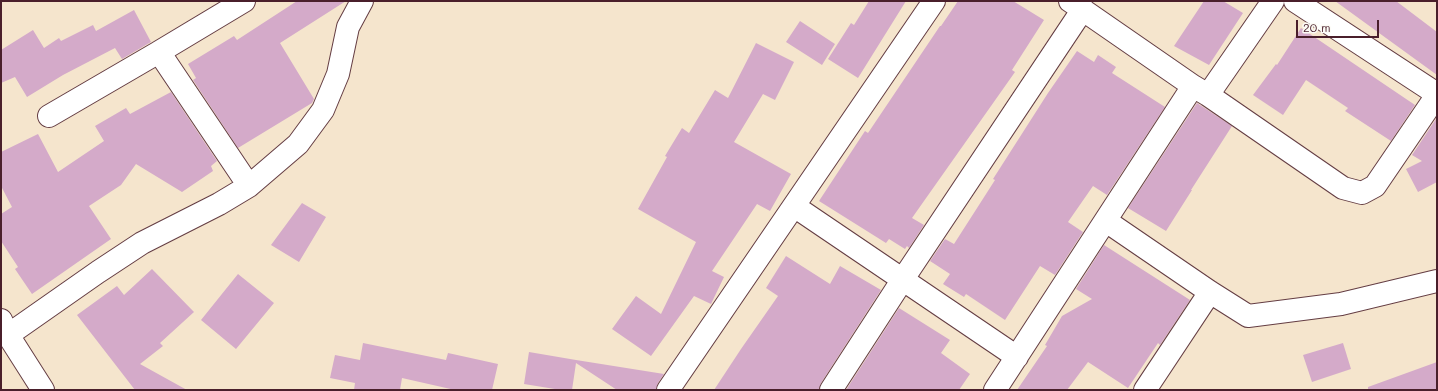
<!DOCTYPE html>
<html>
<head>
<meta charset="utf-8">
<style>
	body { margin:0 }
	#map { position:relative; width:1438px; height:391px; overflow:hidden; background:#f5e5cd; font-family:Mali,sans-serif }
	canvas { display:block }
	.frame { position:absolute; inset:0; border:2px solid #4a1f2b; pointer-events:none }
	.scale { position:absolute; left:1296px; top:20px; width:83px; height:18px; box-sizing:border-box; border:2px solid #4a1f2b; border-top:0; padding-left:5px; font-size:12px; line-height:14px; white-space:nowrap; color:#4a1f2b; -webkit-text-stroke:3px #fdfcf7; paint-order:stroke }
</style>
</head>
<body>
<div id="map">
<canvas width="1438" height="391"></canvas>
<div class="frame"></div>
<div class="scale">20 m</div>
</div>
<script>
const ctx = document.querySelector('canvas').getContext('2d');
ctx.lineJoin = 'round';
function fillPath(path, color) { ctx.fillStyle = color; ctx.fill(path, 'evenodd'); }
function stroke(path, color, width, dash) { ctx.strokeStyle = color; ctx.lineWidth = width; ctx.lineCap = dash ? 'butt' : 'round'; ctx.setLineDash(dash || []); ctx.stroke(path); }
fillPath(new Path2D(`
	M 297,1 L 346,1 L 280,43 L 314,99 L 312,103 L 238,148 L 193,80 L 196,78 L 188,64 L 234,36 L 237,40 Z
	M 869,1 L 906,1 L 858,78 L 828,59 L 851,23 L 854,25 Z
	M 958,1 L 1013,1 L 1044,20 L 1012,70 L 1015,72 L 912,218 L 924,225 L 909,248 L 907,246 L 905,249 L 889,239 L 886,243 L 819,201 L 865,131 L 868,133 L 940,26 L 941,26 Z
	M 1204,1 L 1223,1 L 1243,13 L 1209,65 L 1174,46 Z
	M 1335,1 L 1396,1 L 1437,32 L 1437,75 Z
	M 134,10 L 151,42 L 122,59 L 115,48 L 63,75 L 27,97 L 15,77 L 1,83 L 1,50 L 33,30 L 44,48 L 59,38 L 61,41 L 93,25 L 96,31 Z
	M 800,21 L 835,44 L 822,65 L 786,42 Z
	M 1301,28 L 1415,105 L 1391,141 L 1345,111 L 1348,108 L 1306,80 L 1283,115 L 1253,95 L 1276,64 L 1277,65 Z
	M 756,43 L 794,62 L 775,100 L 763,94 L 734,142 L 791,174 L 770,211 L 757,204 L 712,271 L 724,277 L 711,304 L 694,296 L 651,356 L 612,329 L 636,296 L 661,314 L 696,242 L 638,209 L 667,157 L 665,156 L 682,128 L 689,133 L 715,90 L 728,98 Z
	M 1077,51 L 1094,62 L 1098,55 L 1116,67 L 1112,73 L 1165,107 L 1107,195 L 1093,186 L 1068,222 L 1083,232 L 1055,275 L 1040,266 L 1005,320 L 966,294 L 964,297 L 943,284 L 950,274 L 930,261 L 945,239 L 954,244 L 995,180 L 993,179 L 1048,93 Z
	M 171,92 L 217,161 L 211,166 L 213,171 L 182,192 L 136,164 L 121,185 L 89,206 L 111,239 L 32,294 L 15,269 L 18,267 L 1,241 L 1,214 L 12,207 L 1,186 L 1,152 L 38,134 L 58,172 L 104,141 L 95,126 L 126,108 L 130,114 Z
	M 1197,103 L 1232,126 L 1191,190 L 1192,190 L 1166,231 L 1128,208 Z
	M 1436,119 L 1437,120 L 1437,182 L 1418,192 L 1406,169 L 1422,161 L 1412,155 Z
	M 302,203 L 326,217 L 299,262 L 271,245 Z
	M 1104,245 L 1190,300 L 1160,345 L 1158,343 L 1128,388 L 1088,362 L 1067,390 L 1017,390 L 1047,346 L 1045,345 L 1062,316 L 1092,299 L 1076,289 Z
	M 786,256 L 830,284 L 840,266 L 881,290 L 821,383 L 819,390 L 714,390 L 741,349 L 778,296 L 766,288 Z
	M 152,269 L 194,312 L 160,343 L 163,346 L 140,364 L 187,390 L 135,390 L 77,315 L 117,286 L 124,295 Z
	M 238,274 L 274,303 L 236,349 L 201,320 Z
	M 899,308 L 950,340 L 941,353 L 970,374 L 959,390 L 846,390 Z
	M 363,343 L 446,360 L 448,353 L 498,364 L 492,390 L 455,390 L 402,378 L 400,390 L 354,390 L 355,383 L 330,378 L 335,355 L 360,360 Z
	M 1343,343 L 1351,369 L 1312,382 L 1303,355 Z
	M 529,352 L 576,360 L 664,374 L 658,383 L 656,390 L 617,390 L 576,363 L 572,390 L 561,390 L 524,384 Z
	M 1437,362 L 1437,390 L 1368,390 L 1368,387 Z`), '#d4aac9');
const minor = new Path2D(`
	M 244,1 L 159,52 L 249,186
	M 1295,1 L 1437,94
	M 1193,86 L 1208,95 L 1343,188 L 1362,193 L 1375,186 L 1437,95
	M 1208,95 L 1273,1
	M 49,116 L 159,52
	M 794,206 L 1017,357
	M 1106,221 L 1210,292 L 1248,316 L 1341,304 L 1437,281
	M 1,320 L 8,335 L 43,390
	M 8,335 L 98,272 L 142,243 L 219,204 L 249,186 L 298,144 L 323,110 L 338,74 L 348,27 L 362,1
	M 668,390 L 934,1
	M 831,390 L 903,279 L 1083,9
	M 995,390 L 1193,86 L 1070,1
	M 1145,390 L 1210,292`);
stroke(minor, '#643d43', 24);
stroke(minor, '#fff', 22);
</script>
</body>
</html>
